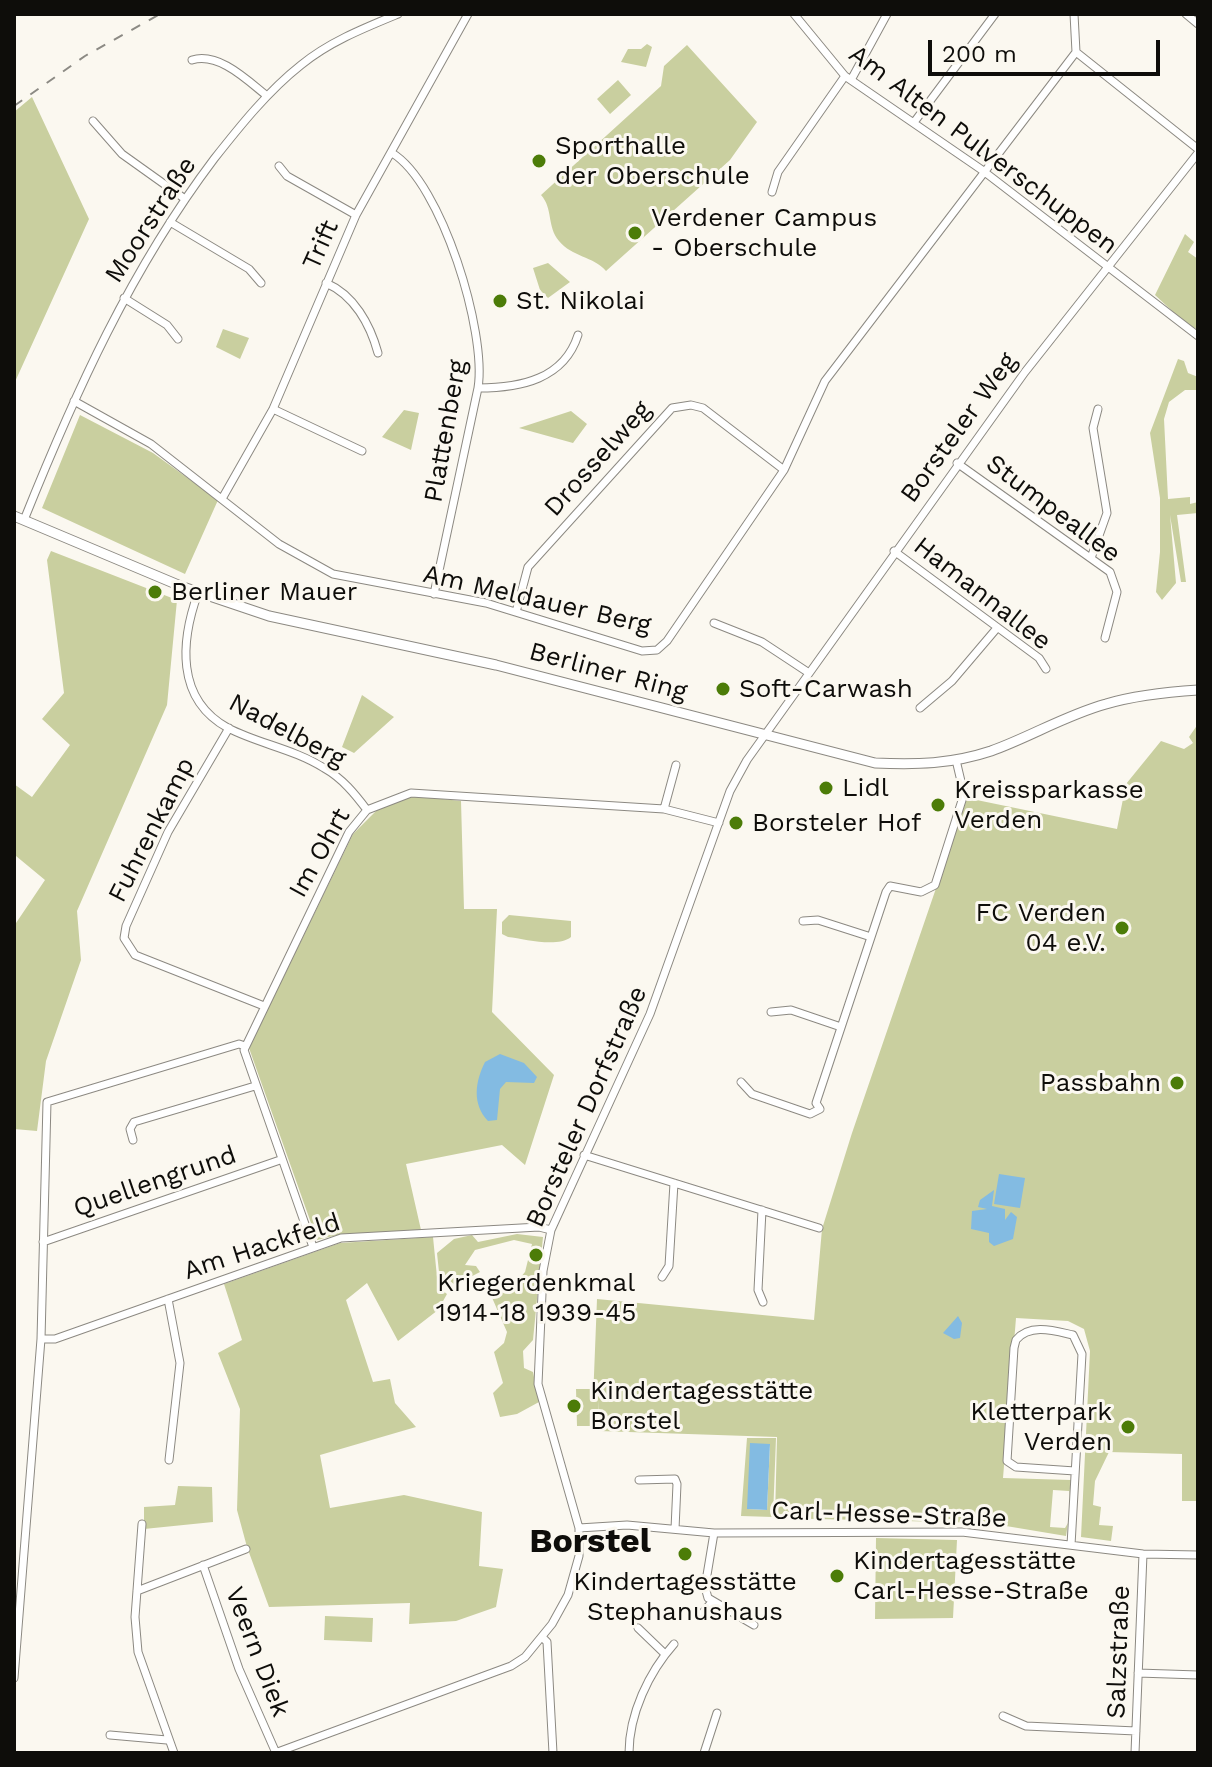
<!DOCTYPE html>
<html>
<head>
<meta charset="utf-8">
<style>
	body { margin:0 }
	#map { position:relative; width:1212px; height:1767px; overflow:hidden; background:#fbf8f0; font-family:"Work Sans",sans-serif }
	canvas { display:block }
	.frame { position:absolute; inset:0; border:16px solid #0e0d0a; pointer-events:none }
	.scale { position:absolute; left:928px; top:40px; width:232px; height:36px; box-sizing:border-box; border:4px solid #0e0d0a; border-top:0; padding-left:10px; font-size:24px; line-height:28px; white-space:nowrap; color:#0e0d0a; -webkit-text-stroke:6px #fbf8f0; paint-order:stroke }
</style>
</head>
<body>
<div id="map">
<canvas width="1212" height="1767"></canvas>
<div class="frame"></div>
<div class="scale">200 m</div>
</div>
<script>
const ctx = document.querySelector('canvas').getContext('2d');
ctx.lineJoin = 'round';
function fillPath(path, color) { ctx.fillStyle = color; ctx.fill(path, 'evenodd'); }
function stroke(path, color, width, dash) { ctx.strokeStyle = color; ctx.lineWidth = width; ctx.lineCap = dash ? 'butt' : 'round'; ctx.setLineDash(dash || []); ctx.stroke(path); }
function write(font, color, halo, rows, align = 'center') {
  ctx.font = font + ' "Work Sans",sans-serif'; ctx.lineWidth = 6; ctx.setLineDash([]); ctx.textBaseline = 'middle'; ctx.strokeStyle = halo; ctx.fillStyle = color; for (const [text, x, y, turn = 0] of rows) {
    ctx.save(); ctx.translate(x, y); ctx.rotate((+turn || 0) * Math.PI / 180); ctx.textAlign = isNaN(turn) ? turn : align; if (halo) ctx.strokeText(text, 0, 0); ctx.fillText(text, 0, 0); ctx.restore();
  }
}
fillPath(new Path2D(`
	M 647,44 L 652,47 L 646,67 L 621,62 L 628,49 L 641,49 Z
	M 687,45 L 757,122 L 730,160 L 606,271 C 593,256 572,257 559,241 C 547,227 553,208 541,195 L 661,86 L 664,66 Z
	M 618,80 L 631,95 L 610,114 L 597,99 Z
	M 32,97 L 89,219 L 14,384 L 14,112 Z
	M 1185,234 L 1194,242 L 1188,252 L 1198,259 L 1198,330 L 1184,322 L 1155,295 Z
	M 548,263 L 570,282 L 548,298 L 540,290 L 533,268 Z
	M 223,329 L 249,338 L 240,359 L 216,347 Z
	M 1178,359 L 1184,361 L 1188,373 L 1198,377 L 1198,390 L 1185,390 L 1169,402 L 1164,419 L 1168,499 L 1190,497 L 1190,504 L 1198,502 L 1198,513 L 1177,515 L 1186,582 L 1181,582 L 1170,515 L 1176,583 L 1162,600 L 1156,592 L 1160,552 L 1160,498 L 1150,433 Z
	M 404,410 L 419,413 L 411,450 L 382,437 Z
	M 571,411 L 587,424 L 573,443 L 519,428 Z
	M 80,415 L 153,453 L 218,500 L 185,574 L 42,508 Z
	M 51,551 L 177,600 L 167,705 L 77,911 L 81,960 L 46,1061 L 37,1131 L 14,1129 L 14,926 L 45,880 L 16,856 L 14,858 L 14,784 L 32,797 L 70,745 L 42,719 L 64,693 L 47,560 Z
	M 362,695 L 394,717 L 354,753 L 342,747 Z
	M 1198,724 L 1198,1501 L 1182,1501 L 1182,1454 L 1109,1452 L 1095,1481 L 1093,1505 L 1101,1507 L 1099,1525 L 1113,1526 L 1111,1541 L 1081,1537 L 1090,1351 L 1084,1329 L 1068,1321 L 1016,1318 L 1003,1478 L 1071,1480 L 1069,1497 L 1069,1491 L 1053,1490 L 1050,1527 L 1065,1528 L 1068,1523 L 1066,1536 L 988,1523 L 775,1518 L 777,1437 L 599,1431 L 598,1400 L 598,1426 L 577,1426 L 576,1389 L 592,1389 L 593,1400 L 597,1299 L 814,1320 L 822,1229 L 852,1133 L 967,798 L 1117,829 L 1126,784 L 1161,741 L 1184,749 L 1193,743 L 1189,737 Z
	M 415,796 L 461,801 L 464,909 L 497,909 L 492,1012 L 554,1075 L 525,1165 L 502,1145 L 406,1164 L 421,1230 L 337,1235 L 317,1240 L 249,1048 L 353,834 L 381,806 Z
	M 509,915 L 571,921 L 571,937 C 557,948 525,939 508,937 L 502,934 L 502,922 Z
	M 517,1234 L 543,1237 L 533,1340 L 523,1351 L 524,1368 L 533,1372 L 539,1402 L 517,1414 L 500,1417 L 493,1393 L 503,1383 L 494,1352 L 504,1343 L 507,1332 L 490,1293 L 496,1282 L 510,1277 L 514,1285 L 525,1272 L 532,1244 L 514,1240 L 475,1250 L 465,1265 L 476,1266 L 480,1272 L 455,1285 L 439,1272 L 437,1253 L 454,1239 L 472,1235 L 478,1242 Z
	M 433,1237 L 438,1287 L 447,1294 L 438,1310 L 398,1341 L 367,1283 L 346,1300 L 373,1382 L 390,1379 L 395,1403 L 416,1427 L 320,1455 L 330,1508 L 404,1495 L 482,1512 L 479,1566 L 503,1569 L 496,1607 L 456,1621 L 409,1624 L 410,1603 L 269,1607 L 247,1547 L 237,1510 L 240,1409 L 218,1353 L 242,1340 L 224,1284 L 340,1243 Z
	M 747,1438 L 776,1438 L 773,1517 L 741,1516 ZM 770,1444 L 767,1510 L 748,1509 Z
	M 178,1486 L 212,1487 L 213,1522 L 144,1529 L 144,1507 L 175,1505 Z
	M 876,1538 L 957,1540 L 953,1618 L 875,1619 Z
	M 325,1616 L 373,1618 L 372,1642 L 324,1640 Z`), '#c9cf9f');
fillPath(new Path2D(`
	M 500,1054 L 524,1063 L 537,1077 L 534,1083 L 506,1082 L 500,1089 L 497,1120 L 488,1121 C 472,1104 475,1082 485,1062 Z
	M 999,1174 L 1025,1178 L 1020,1208 L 994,1204 Z
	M 994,1190 L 992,1206 L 1005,1209 L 1005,1220 L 1011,1212 L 1017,1217 L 1013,1239 L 994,1246 L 989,1242 L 989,1233 L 971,1229 L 972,1211 L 987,1209 L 978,1207 L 980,1200 Z
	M 958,1316 L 962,1323 L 960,1338 L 954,1339 L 943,1333 Z
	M 750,1443 L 770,1444 L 767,1510 L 747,1509 Z`), '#83bbe2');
const minor = new Path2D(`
	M 794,14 L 845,76 L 982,170 L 1198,336
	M 1074,14 L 1076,52 L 1198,149
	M 1186,14 L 1198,24
	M 192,60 C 219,52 247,80 267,96
	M 851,80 L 887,14
	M 93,121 L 122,154 L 185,199
	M 915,121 L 995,14
	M 392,153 C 442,183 487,333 478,388 L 434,594
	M 279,166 L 287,176 L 356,215
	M 772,192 L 778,172 L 845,76
	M 170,222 L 249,269 L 261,283
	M 326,283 C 354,295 370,324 378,353
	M 124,298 L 167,325 L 178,339
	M 478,388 C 521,388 564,379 578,335
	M 74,401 L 151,444 L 279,544 L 333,574 L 486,603 L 642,651 L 657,650 L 667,641 L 784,470 L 825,381 L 1076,52
	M 273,409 L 362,451
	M 957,463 L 1110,572 L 1117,592 L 1105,638
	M 223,497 L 273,409 L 356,215 L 468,14
	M 24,520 C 75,393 131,269 214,159 C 240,126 268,91 301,65 C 329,42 364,28 398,14
	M 894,551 L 1039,658 L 1046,669
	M 1091,558 L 1107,513 L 1093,428 L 1098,409
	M 198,593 C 181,640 175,699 228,728 C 259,744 294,749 324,768 C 342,778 355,794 367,810
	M 516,612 L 528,567 L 672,408 L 691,405 L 703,408 L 784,470
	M 714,623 L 762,642 L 809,673
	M 920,708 L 952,681 L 997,628
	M 229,728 L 168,832 L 126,926 L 124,938 L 135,955 L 264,1006
	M 664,809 L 676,765
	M 803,921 L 818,920 L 871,937
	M 771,1012 L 791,1010 L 841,1027
	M 741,1082 L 752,1094 L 810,1114 L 820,1109 L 816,1103 L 886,892 L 890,886 L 921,892 L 935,885 L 964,794 L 956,760
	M 133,1140 L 130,1129 L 134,1122 L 255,1086
	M 584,1155 L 819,1228
	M 762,1210 L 758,1290 L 763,1302
	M 43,1242 L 280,1160
	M 313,1247 L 244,1050 L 349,832 L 367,810 L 411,793 L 664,809 L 719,823
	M 662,1277 L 669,1266 L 674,1183
	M 168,1299 L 180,1363 L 169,1460
	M 41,1339 L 55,1339 L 341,1238 L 539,1227 L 551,1230
	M 639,1480 L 675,1479 L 677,1484 L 675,1529
	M 142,1524 L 135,1617 L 138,1652 L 174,1753
	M 579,1528 L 627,1525 L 714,1533 L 962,1532 L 1143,1554 L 1198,1555
	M 714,1533 L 705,1587 L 708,1598 L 754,1625
	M 1071,1545 L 1082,1354 L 1073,1335 C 1055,1331 1030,1323 1016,1340 L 1014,1348 L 1007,1461 L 1016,1467 L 1075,1471
	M 203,1565 L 239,1669 L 276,1753
	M 137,1591 L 246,1549
	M 699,1617 L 711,1603
	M 638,1628 L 665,1654
	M 543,1638 L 547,1642 L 553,1753
	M 1138,1673 L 1198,1675
	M 14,1678 L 41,1339 L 47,1102 L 239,1044 L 245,1046
	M 1003,1716 L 1026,1726 L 1136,1731
	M 110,1735 L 167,1740
	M 275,1753 L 511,1666 L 525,1657 L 552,1624 L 568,1595 L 579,1556 L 579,1528 L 538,1384 L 543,1271 L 551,1230 L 650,1014 L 730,791 L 747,760 L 1025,372 L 1198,153
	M 629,1753 C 629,1714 649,1672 674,1644
	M 704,1753 L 717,1713
	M 1135,1753 L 1143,1554`);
const tertiary = new Path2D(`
	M 14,516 L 183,587 L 269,616 L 496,665 L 875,763 C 916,765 952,764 991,751 C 1030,737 1066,715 1106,704 C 1136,695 1167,692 1198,690`);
stroke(minor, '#8c8982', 9);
stroke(tertiary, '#8c8982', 11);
stroke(minor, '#fff', 7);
stroke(tertiary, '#fff', 9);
stroke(new Path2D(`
	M 14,106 L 85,56 L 160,14`), '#8c8a84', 2, [10, 10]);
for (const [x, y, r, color] of [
	[539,161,8,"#4c7c08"],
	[635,233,8,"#4c7c08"],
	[500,301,8,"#4c7c08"],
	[155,592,8,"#4c7c08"],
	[723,689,8,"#4c7c08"],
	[826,788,8,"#4c7c08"],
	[938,805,8,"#4c7c08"],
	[736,823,8,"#4c7c08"],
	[1122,928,8,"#4c7c08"],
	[1177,1083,8,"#4c7c08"],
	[536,1255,8,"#4c7c08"],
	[574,1406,8,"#4c7c08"],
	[1128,1427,8,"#4c7c08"],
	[685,1554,8,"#4c7c08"],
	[837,1576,8,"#4c7c08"]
]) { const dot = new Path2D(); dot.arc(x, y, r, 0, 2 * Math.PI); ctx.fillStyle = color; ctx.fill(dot); stroke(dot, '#fbf8f0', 3); }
write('26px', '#0e0d0a', '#fbf8f0', [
	["Sporthalle",555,146],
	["der Oberschule",555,176],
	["Verdener Campus",651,218],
	["- Oberschule",651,248],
	["St. Nikolai",516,301],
	["Berliner Mauer",171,592],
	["Soft-Carwash",739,689],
	["Lidl",842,788],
	["Kreissparkasse",954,790],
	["Verden",954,820],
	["Borsteler Hof",752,823],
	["FC Verden",1106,913,"right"],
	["04 e.V.",1106,943,"right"],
	["Passbahn",1161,1083,"right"],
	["Kriegerdenkmal",536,1283,"center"],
	["1914-18 1939-45",536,1313,"center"],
	["Kindertagesstätte",590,1391],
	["Borstel",590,1421],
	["Kletterpark",1112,1412,"right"],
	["Verden",1112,1442,"right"],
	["Kindertagesstätte",853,1561],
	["Carl-Hesse-Straße",853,1591],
	["Kindertagesstätte",685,1582,"center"],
	["Stephanushaus",685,1612,"center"]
], 'left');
write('26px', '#0e0d0a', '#fbf8f0', [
	["Am Alten Pulverschuppen",983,150,37],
	["Moorstraße",151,220,-57],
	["Trift",321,245,-66],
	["Borsteler Weg",959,428,-54],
	["Plattenberg",446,431,-80],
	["Drosselweg",598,459,-48],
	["Stumpeallee",1053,509,37],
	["Hamannallee",982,594,38],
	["Am Meldauer Berg",537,600,13],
	["Berliner Ring",608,672,15],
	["Nadelberg",287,731,28],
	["Fuhrenkamp",152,830,-63],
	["Im Ohrt",320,853,-61],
	["Borsteler Dorfstraße",587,1107,-66],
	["Quellengrund",155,1182,-19],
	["Am Hackfeld",262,1247,-18],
	["Carl-Hesse-Straße",889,1515,2],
	["Veern Diek",257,1652,69],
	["Salzstraße",1119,1652,-88]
]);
write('bold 34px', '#0e0d0a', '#fbf8f0', [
	["Borstel",590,1542]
]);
</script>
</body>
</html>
